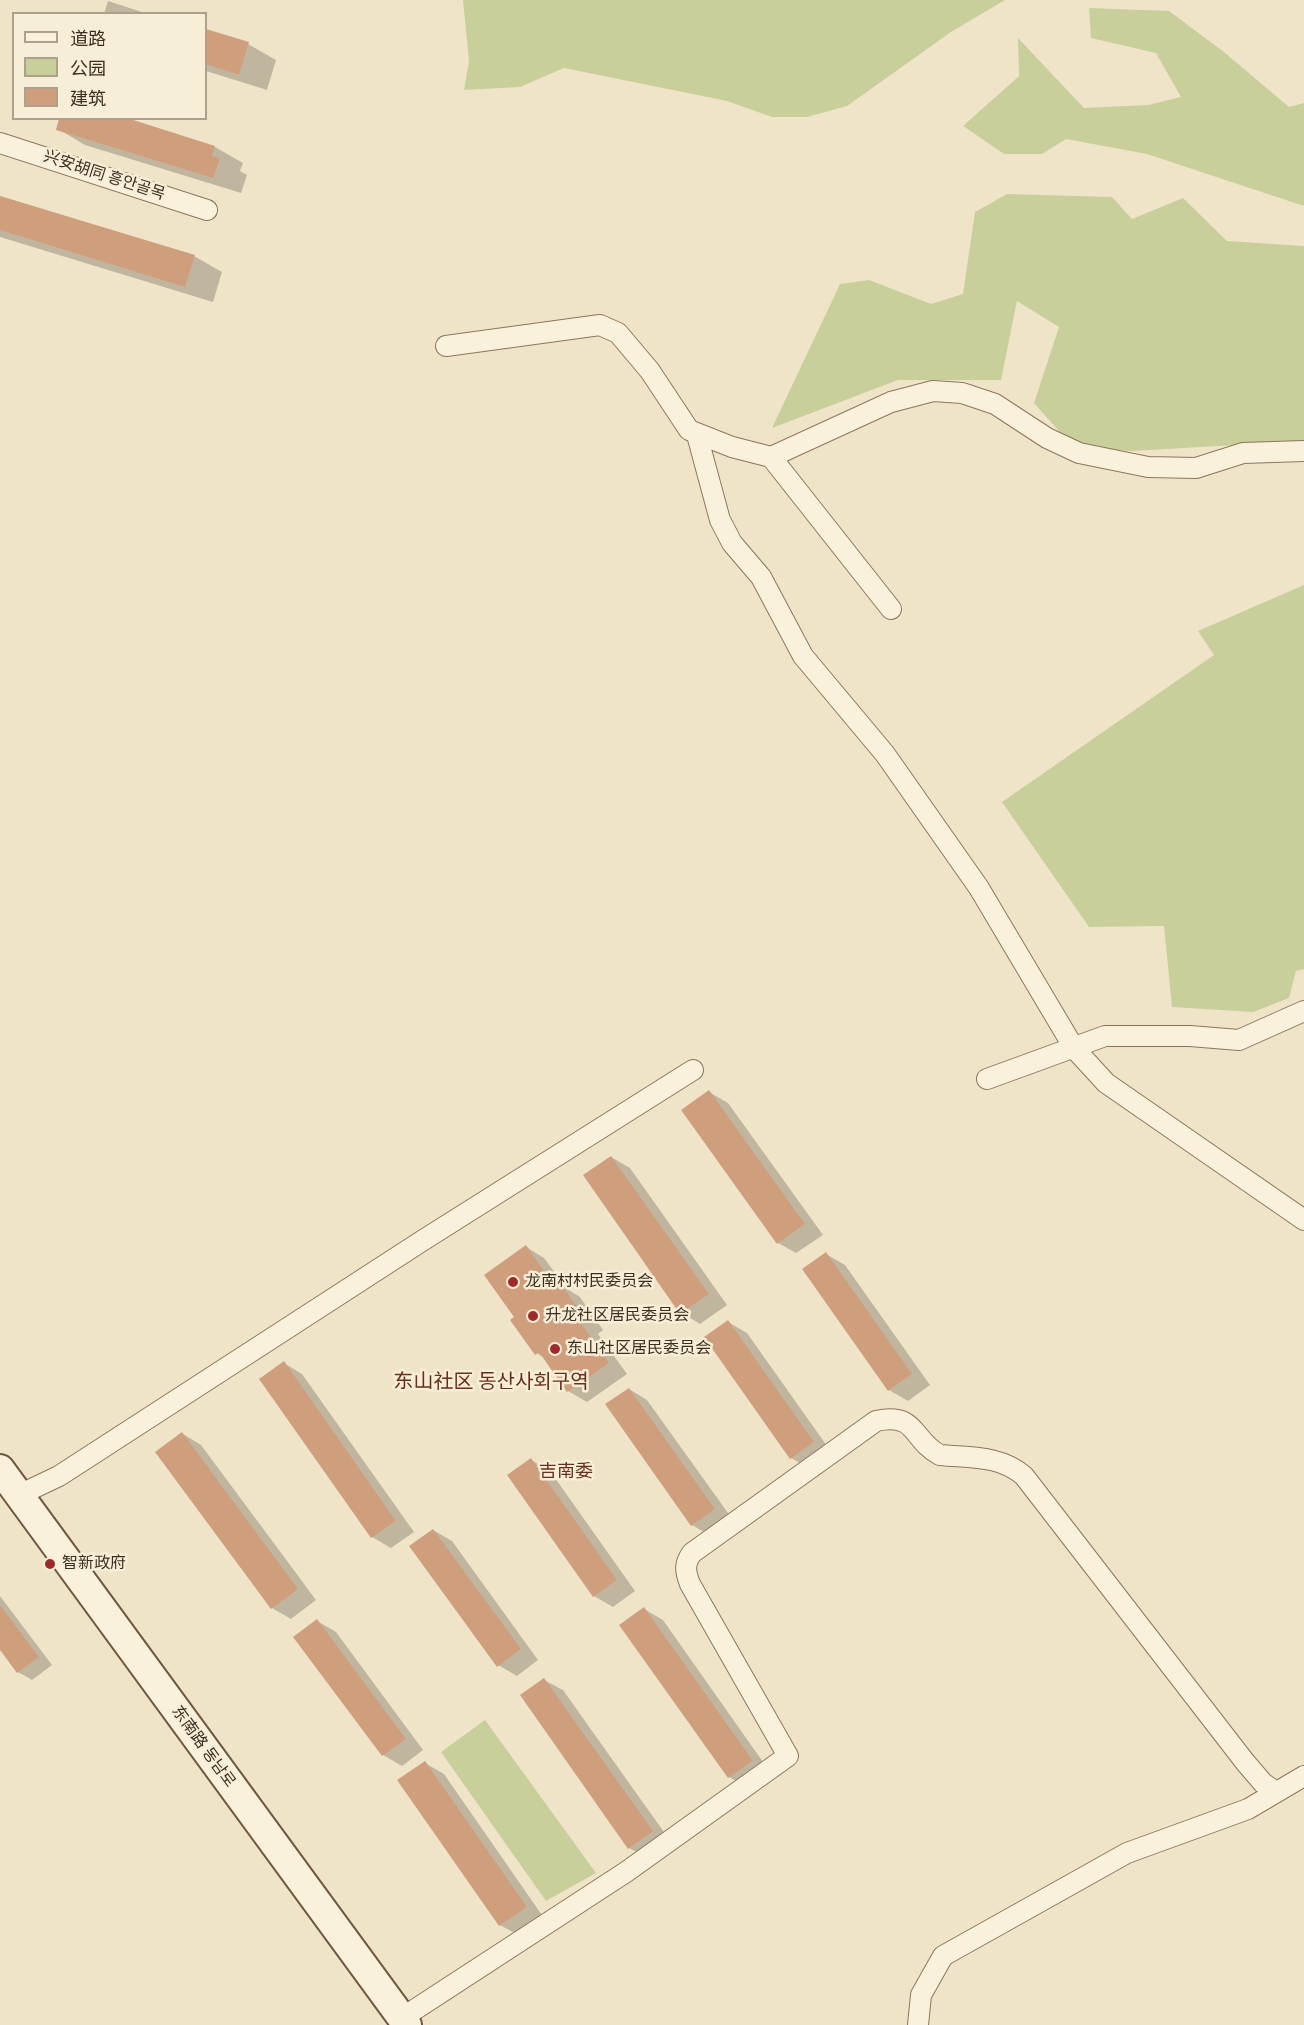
<!DOCTYPE html>
<html>
<head>
<meta charset="utf-8">
<style>
	body { margin:0 }
	#map { position:relative; width:1304px; height:2025px; overflow:hidden; background:#f0e4c8; font-family:"Source Serif 4","Noto Sans SC",serif }
	canvas { display:block }
	.legend { position:absolute; left:12px; top:12px; width:195px; height:108px; box-sizing:border-box; background:#f7eed8; border:2px solid #ada18e; margin:0; padding:8px 10px; list-style:none; font-size:18px; color:#3d2e20 }
	.legend li { display:flex; align-items:center; gap:12px; height:30px }
	.legend b { width:30px; border:2px solid #ada18e }
</style>
</head>
<body>
<div id="map">
<canvas width="1304" height="2025"></canvas>
<ul class="legend">
<li><b style="height:8px;background:#faf1dc"></b>道路</li>
<li><b style="height:16px;background:#c9cf9b"></b>公园</li>
<li><b style="height:16px;background:#cf9f7d"></b>建筑</li>
</ul>
</div>
<script>
const ctx = document.querySelector('canvas').getContext('2d');
ctx.lineJoin = 'round';
function fillPath(path, color) { ctx.fillStyle = color; ctx.fill(path, 'evenodd'); }
function stroke(path, color, width, dash) { ctx.strokeStyle = color; ctx.lineWidth = width; ctx.lineCap = dash ? 'butt' : 'round'; ctx.setLineDash(dash || []); ctx.stroke(path); }
function write(font, color, halo, rows, align = 'center') {
  ctx.font = font + ' "Source Serif 4","Noto Sans SC","Noto Sans KR",serif'; ctx.lineWidth = 5; ctx.setLineDash([]); ctx.textBaseline = 'middle'; ctx.strokeStyle = halo; ctx.fillStyle = color; for (const [text, x, y, turn = 0] of rows) {
    ctx.save(); ctx.translate(x, y); ctx.rotate((+turn || 0) * Math.PI / 180); ctx.textAlign = isNaN(turn) ? turn : align; if (halo) ctx.strokeText(text, 0, 0); ctx.fillText(text, 0, 0); ctx.restore();
  }
}
fillPath(new Path2D(`
	M 463,0 L 1005,0 L 951,32 L 847,106 L 807,117 L 772,117 L 727,101 L 564,68 L 520,87 L 464,90 L 469,61 Z
	M 1089,8 L 1169,11 L 1224,52 L 1289,107 L 1304,103 L 1304,206 L 1147,154 L 1066,139 L 1042,154 L 1004,154 L 963,126 L 1019,76 L 1018,38 L 1084,108 L 1148,105 L 1181,97 L 1156,53 L 1091,38 Z
	M 1007,194 L 1112,197 L 1132,219 L 1183,198 L 1227,241 L 1304,246 L 1304,441 L 1132,451 L 1074,448 L 1034,403 L 1059,327 L 1017,301 L 1001,380 L 898,380 L 772,428 L 840,284 L 869,280 L 931,304 L 963,294 L 975,212 Z
	M 1304,585 L 1304,969 L 1296,971 L 1289,998 L 1253,1012 L 1172,1007 L 1164,926 L 1089,927 L 1002,802 L 1214,655 L 1198,631 Z
	M 485,1720 L 596,1873 L 546,1901 L 441,1752 Z`), '#c9cf9b');
fillPath(new Path2D(`
	M 108,1 L 148,14 L 104,14 Z
	M 206,31 L 248,44 L 276,60 L 267,90 L 206,71 Z
	M 122,118 L 215,147 L 243,163 L 240,171 L 247,175 L 241,193 L 85,145 L 58,129 Z
	M 0,196 L 194,256 L 222,272 L 213,302 L 0,237 Z
	M 709,1092 L 728,1103 L 823,1235 L 796,1253 L 778,1243 Z
	M 611,1157 L 630,1168 L 727,1305 L 700,1324 L 682,1313 L 585,1176 Z
	M 526,1247 L 544,1258 L 567,1289 L 580,1297 L 603,1330 L 598,1334 L 627,1374 L 587,1402 L 568,1391 L 546,1359 L 536,1353 L 516,1317 Z
	M 826,1254 L 845,1265 L 930,1385 L 908,1401 L 889,1390 Z
	M 728,1322 L 747,1333 L 832,1453 L 810,1469 L 791,1458 Z
	M 284,1363 L 302,1374 L 414,1532 L 391,1548 L 372,1537 Z
	M 629,1389 L 647,1400 L 733,1520 L 711,1536 L 692,1525 Z
	M 183,1434 L 201,1445 L 316,1600 L 291,1619 L 272,1608 Z
	M 531,1460 L 550,1471 L 635,1591 L 613,1607 L 594,1596 Z
	M 433,1530 L 452,1541 L 538,1660 L 517,1676 L 498,1665 Z
	M 0,1596 L 52,1665 L 32,1680 L 18,1672 L 0,1647 Z
	M 644,1609 L 663,1620 L 770,1772 L 748,1788 L 729,1777 Z
	M 317,1621 L 336,1632 L 423,1750 L 402,1766 L 383,1755 Z
	M 544,1680 L 563,1690 L 671,1842 L 648,1858 L 629,1848 Z
	M 425,1763 L 444,1774 L 544,1918 L 518,1935 L 500,1925 Z`), '#0003');
fillPath(new Path2D(`
	M 206,29 L 249,42 L 239,75 L 206,64 Z
	M 59,118 L 127,118 L 215,146 L 212,156 L 220,158 L 213,178 L 56,130 Z
	M 0,196 L 195,255 L 185,287 L 0,230 Z
	M 709,1090 L 805,1224 L 777,1244 L 681,1110 Z
	M 611,1156 L 709,1294 L 680,1314 L 583,1175 Z
	M 526,1245 L 556,1288 L 561,1284 L 586,1319 L 581,1323 L 609,1363 L 567,1392 L 539,1352 L 535,1355 L 510,1320 L 514,1317 L 484,1275 Z
	M 826,1252 L 912,1374 L 888,1391 L 802,1269 Z
	M 728,1320 L 814,1442 L 790,1459 L 704,1337 Z
	M 284,1361 L 396,1521 L 371,1538 L 259,1379 Z
	M 629,1388 L 715,1509 L 691,1526 L 605,1404 Z
	M 182,1432 L 298,1589 L 271,1609 L 155,1452 Z
	M 531,1458 L 617,1580 L 593,1597 L 507,1475 Z
	M 433,1529 L 521,1649 L 497,1667 L 409,1546 Z
	M 0,1605 L 39,1657 L 17,1673 L 0,1650 Z
	M 644,1607 L 753,1761 L 728,1778 L 619,1625 Z
	M 317,1619 L 406,1739 L 382,1756 L 293,1637 Z
	M 544,1678 L 653,1831 L 628,1849 L 520,1695 Z
	M 425,1761 L 527,1907 L 499,1926 L 397,1780 Z`), '#cf9f7d');
const street = new Path2D(`
	M 0,143 L 207,210
	M 446,346 L 600,325 L 618,333 L 650,371 L 689,430 L 732,447 L 771,457
	M 697,435 L 720,520 L 732,543 L 761,577 L 803,656 L 885,754 L 979,888 L 1074,1048 L 1106,1083 L 1304,1220
	M 891,609 L 771,457 L 891,402 L 933,391 L 962,393 L 995,404 L 1047,438 L 1079,453 L 1148,467 L 1196,468 L 1243,453 L 1304,451
	M 987,1079 L 1105,1036 L 1190,1036 L 1239,1040 L 1304,1011
	M 19,1495 L 59,1476 L 425,1239 L 693,1070
	M 402,2018 L 626,1872 L 788,1756 L 690,1584 C 685,1571 684,1564 692,1553 L 876,1421 C 918,1412 911,1440 940,1455 C 970,1458 1000,1455 1024,1476 L 1245,1762 L 1263,1783 L 1276,1792
	M 918,2025 L 921,1995 L 943,1956 L 1127,1853 L 1248,1809 L 1304,1776`);
const secondary = new Path2D(`
	M 0,1469 L 407,2025`);
stroke(street, '#8d765c', 22);
stroke(secondary, '#6f573f', 32);
stroke(street, '#faf1dc', 20);
stroke(secondary, '#faf1dc', 28);
for (const [x, y, r, color] of [
	[513,1282,6,"#9e2a2b"],
	[533,1316,6,"#9e2a2b"],
	[555,1349,6,"#9e2a2b"],
	[50,1564,6,"#9e2a2b"]
]) { const dot = new Path2D(); dot.arc(x, y, r, 0, 2 * Math.PI); ctx.fillStyle = color; ctx.fill(dot); stroke(dot, '#f7eed8', 2); }
write('16px', '#3d2e20', '#f7eed8', [
	["兴安胡同 흥안골목",104,176,18],
	["东南路 동남로",203,1747,54]
]);
write('16px', '#3d2e20', '#f7eed8', [
	["龙南村村民委员会",525,1282],
	["升龙社区居民委员会",545,1316],
	["东山社区居民委员会",567,1349],
	["智新政府",62,1564]
], 'left');
write('18px', '#6b2e1e', '#f7eed8', [
	["吉南委",566,1472]
]);
write('20px', '#6b2e1e', '#f7eed8', [
	["东山社区 동산사회구역",491,1383]
]);
</script>
</body>
</html>
